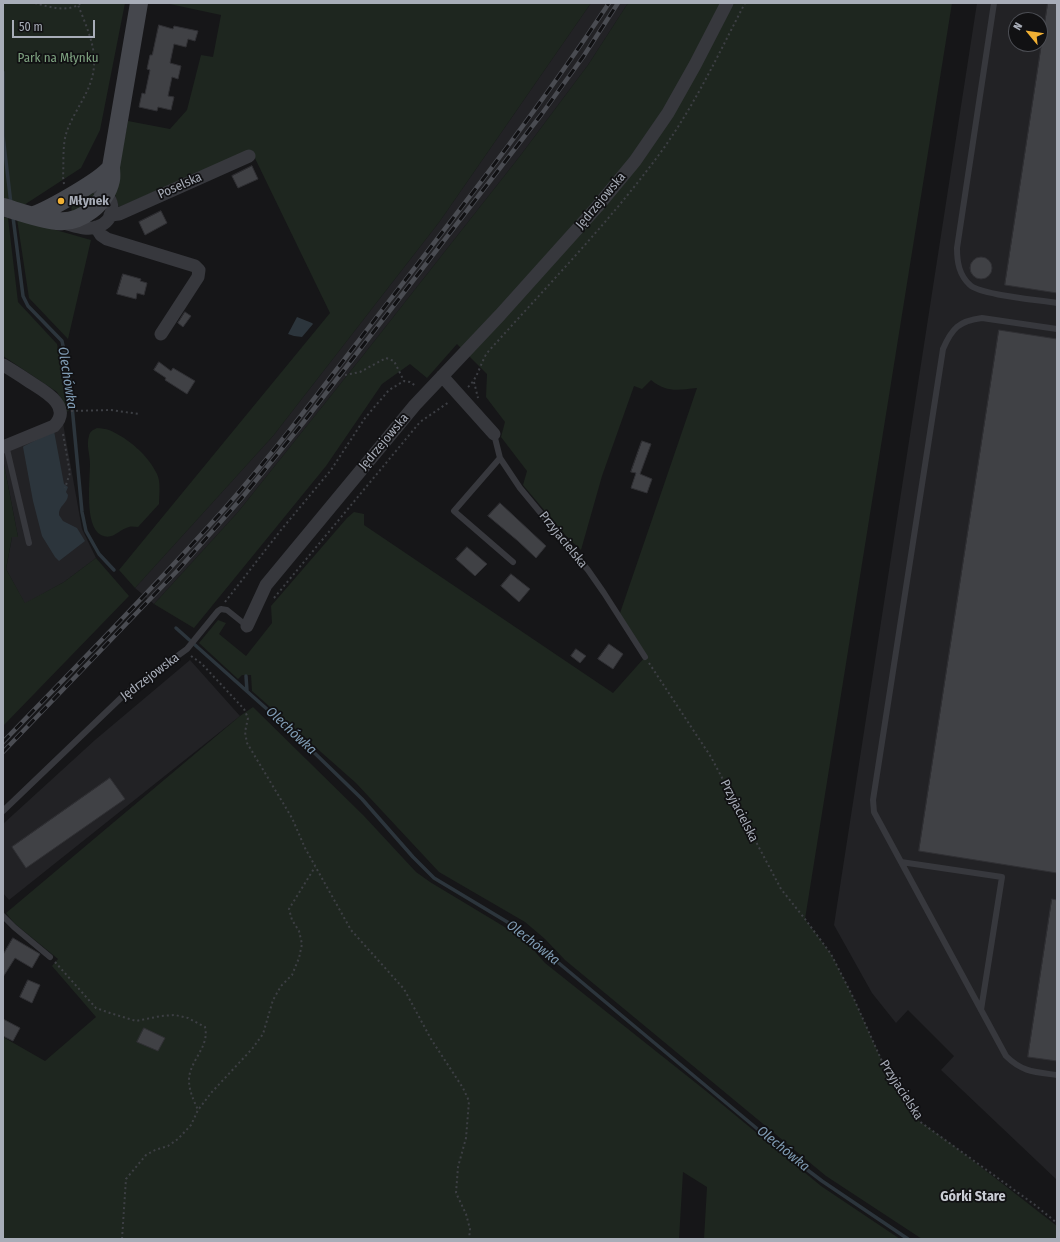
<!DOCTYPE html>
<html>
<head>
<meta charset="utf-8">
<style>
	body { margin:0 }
	#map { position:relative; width:1060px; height:1242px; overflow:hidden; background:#161618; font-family:"Fira Sans Condensed",sans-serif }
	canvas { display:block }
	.frame { position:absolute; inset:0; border:4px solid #a8adb8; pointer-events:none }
	.north { position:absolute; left:1008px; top:12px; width:40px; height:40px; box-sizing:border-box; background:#111113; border:1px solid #4d4f55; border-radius:50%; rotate:299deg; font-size:11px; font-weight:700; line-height:16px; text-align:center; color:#a8adb8 }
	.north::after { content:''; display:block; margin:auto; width:14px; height:18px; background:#f2b134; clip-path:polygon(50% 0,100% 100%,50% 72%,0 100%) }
	.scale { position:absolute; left:12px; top:20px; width:83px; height:18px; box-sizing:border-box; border:2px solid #a8adb8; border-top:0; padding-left:5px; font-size:12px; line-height:14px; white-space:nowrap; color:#a8adb8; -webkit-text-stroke:3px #111113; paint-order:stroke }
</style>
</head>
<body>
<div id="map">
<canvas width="1060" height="1242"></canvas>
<div class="frame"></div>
<div class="north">N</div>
<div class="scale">50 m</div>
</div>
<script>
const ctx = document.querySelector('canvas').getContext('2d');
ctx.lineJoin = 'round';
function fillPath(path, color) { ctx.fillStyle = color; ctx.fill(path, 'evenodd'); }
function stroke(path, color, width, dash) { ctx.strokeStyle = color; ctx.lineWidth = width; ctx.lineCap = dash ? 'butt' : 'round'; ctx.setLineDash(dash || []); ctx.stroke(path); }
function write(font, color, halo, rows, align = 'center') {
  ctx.font = font + ' "Fira Sans Condensed",sans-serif'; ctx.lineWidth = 3.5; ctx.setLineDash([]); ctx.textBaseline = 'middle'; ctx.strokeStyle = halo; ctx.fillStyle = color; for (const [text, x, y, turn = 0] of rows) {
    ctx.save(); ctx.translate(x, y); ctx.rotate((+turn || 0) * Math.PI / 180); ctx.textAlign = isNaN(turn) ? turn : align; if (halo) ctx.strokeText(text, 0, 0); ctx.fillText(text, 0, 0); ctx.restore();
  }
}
fillPath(new Path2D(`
	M 591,3 L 628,3 L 588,65 L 520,156 L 361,358 L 238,512 L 154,604 L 135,588 L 273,436 L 440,221 Z
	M 977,3 L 1057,3 L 1057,1180 L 941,1070 L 954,1056 L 908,1010 L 896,1023 L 872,993 L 834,925 ZM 1016,20 L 1040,20 L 1040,44 L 1016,44 Z
	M 63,423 L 82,529 L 96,558 L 64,582 L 25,604 L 6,569 L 12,537 L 18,537 L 3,459 L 3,450 Z
	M 190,660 L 240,716 L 9,900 L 3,893 L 3,824 L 95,740 Z`), '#222225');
fillPath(new Path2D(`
	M 3,3 L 125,3 L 100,130 L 81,168 L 21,207 L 3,202 Z
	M 165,3 L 591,3 L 440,221 L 273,436 L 135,588 L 119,570 L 330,313 L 251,150 L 119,207 L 114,192 L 128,121 L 170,129 L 187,110 L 201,55 L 213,57 L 221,15 Z
	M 628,3 L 952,3 L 805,919 L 831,954 L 854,999 L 885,1068 L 919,1121 L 950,1143 L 1057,1226 L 1057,1239 L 922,1239 L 826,1176 L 565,960 L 545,939 L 525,922 L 439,872 L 356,783 L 252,691 L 251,675 L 242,675 L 238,679 L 199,643 L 218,620 L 226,623 L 219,634 L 246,656 L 272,623 L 271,606 L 347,518 L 354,512 L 364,514 L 364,525 L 613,693 L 645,657 L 619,616 L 697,388 C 678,390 667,393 651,380 L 642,389 L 634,386 L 602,476 L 581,550 L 566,536 L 523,485 L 527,471 L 501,437 L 505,422 L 486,397 L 487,374 L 457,344 L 427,378 L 410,364 L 382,384 L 326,466 L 194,628 L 154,604 L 238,512 L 361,358 L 520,156 L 588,65 Z
	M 93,193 L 99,195 L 72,215 L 71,203 Z
	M 3,217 L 8,218 L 18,302 L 57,344 L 69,411 L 65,412 L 60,397 L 57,392 L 3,356 Z
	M 17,219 L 91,240 L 68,339 L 29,298 Z
	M 97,428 C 101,428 106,429 109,430 C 128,438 148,455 157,474 C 161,482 159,495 159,504 L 138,527 C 135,527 132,526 129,527 C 119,529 113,541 101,535 C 84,526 90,480 90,464 C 90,454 86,445 89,436 C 90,431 93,430 97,428 Z
	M 3,459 L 18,537 L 12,537 L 6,569 L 25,603 L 64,582 L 96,558 L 129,596 L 3,726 Z
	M 253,707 L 364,816 L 416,872 L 430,882 L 523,938 L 545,963 L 706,1091 L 821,1186 L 900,1239 L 704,1239 L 707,1187 L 683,1172 L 679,1239 L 3,1239 L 3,1037 L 45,1061 L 96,1017 L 52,966 L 58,959 L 14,923 L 6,913 L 240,716 Z`), '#1e261f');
fillPath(new Path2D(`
	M 297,317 L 312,323 L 313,324 L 302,337 L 294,336 L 288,334 Z
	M 54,431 L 64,484 L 68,487 L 66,492 L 68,495 C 68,503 58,506 59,515 L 63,521 L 77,528 L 85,541 L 59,561 L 55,557 L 42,536 L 33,501 L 23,447 L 24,446 Z`), '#2c353c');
stroke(new Path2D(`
	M 3,72 L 3,136 L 11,204
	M 13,217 L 23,296 L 28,306 L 62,341 L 69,374 L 82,512 L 86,531 L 99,554 L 114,570
	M 176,628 L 296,735 L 362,799 L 413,857 L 434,878 L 514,926 L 530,939 L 797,1162 L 822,1181 L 908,1239
	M 246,676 L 247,691`), '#2c353c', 3.5);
const building = new Path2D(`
	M 1048,3 L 1057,3 L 1057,293 L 1005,285 Z
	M 159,25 L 173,29 L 174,26 L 198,31 L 195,41 L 188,39 L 186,47 L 174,44 L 170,63 L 181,66 L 178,79 L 172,77 L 168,96 L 174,97 L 171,110 L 158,107 L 157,111 L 139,107 L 142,93 L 145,94 L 150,70 L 147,69 L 150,55 L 152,55 Z
	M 252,166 L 258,179 L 238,188 L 232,176 Z
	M 161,211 L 167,223 L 145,235 L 139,222 Z
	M970 268a11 11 0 1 1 22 0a11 11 0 1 1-22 0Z
	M 123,274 L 141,279 L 140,281 L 147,283 L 144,295 L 137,293 L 136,299 L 117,294 Z
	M 185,312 L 191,316 L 183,327 L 178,323 Z
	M 999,330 L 1057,339 L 1057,873 L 919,851 Z
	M 159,362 L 171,371 L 173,368 L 195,381 L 187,394 L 165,380 L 166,378 L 154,370 Z
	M 642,441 L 651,444 L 640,474 L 652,479 L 647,493 L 631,488 L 636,473 L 631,472 Z
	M 500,503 L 546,546 L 536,558 L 518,541 L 488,516 Z
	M 467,547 L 487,564 L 475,576 L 456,559 Z
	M 511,574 L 530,589 L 519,602 L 501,586 Z
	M 609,644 L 623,654 L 613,669 L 598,659 Z
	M 576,649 L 586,656 L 580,663 L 571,656 Z
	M 110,778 L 125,799 L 26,868 L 12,847 Z
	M 1052,899 L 1057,900 L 1057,1061 L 1028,1057 Z
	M 13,938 L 40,954 L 32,968 L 15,958 L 3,977 L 3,955 Z
	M 28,980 L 40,985 L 32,1003 L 20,997 Z
	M 3,1019 L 20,1028 L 13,1041 L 3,1036 Z
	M 144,1028 L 165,1038 L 158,1051 L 137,1042 Z`);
fillPath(building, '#404145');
stroke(building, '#303034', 1);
stroke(new Path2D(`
	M 35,3 C 50,7 67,13 81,3
	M 64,184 L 63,177 C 64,164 62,144 67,131 C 76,106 96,87 94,58 C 94,43 84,20 78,5
	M 345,375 L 360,372 L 386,358 L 394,361 L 404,381
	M 474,382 L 478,398
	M 468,387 C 478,378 480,364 487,353 C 545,288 606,226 658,156 C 693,109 718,55 745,3
	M 71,411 L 111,410 L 139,414
	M 63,434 L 70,473 L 65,488
	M 274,598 L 420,422 L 449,402
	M 225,602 L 281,530 L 331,470 L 365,418 L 389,390 L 404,381 L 410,382 L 416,386
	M 191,656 L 201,663 L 244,709 L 248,718 L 245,732 L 247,743 L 292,818 L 305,848 L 351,930 L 404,989 L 431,1039 L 463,1088 L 469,1101 L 466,1138 L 458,1167 L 456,1193 L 466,1214 L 470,1229 L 469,1239
	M 649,663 L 711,757 L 781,889 L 805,919 L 831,954 L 854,999 L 885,1068 L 919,1121 L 1035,1205 L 1057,1223
	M 55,962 L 96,1008 L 110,1013 L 136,1021 L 161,1016 L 175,1015 L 188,1018 L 205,1027 C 210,1047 189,1061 189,1080 C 189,1091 194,1101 198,1110
	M 122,1239 L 126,1179 L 146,1155 L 155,1150 L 168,1146 L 178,1139 L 191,1125 L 198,1110 L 211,1093 L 252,1049 L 263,1034 L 273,1000 L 281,986 L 292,975 L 299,958 L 302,944 L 299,931 L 292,920 L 289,909 L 315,867`), '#3d3f44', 2, [2, 3]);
stroke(new Path2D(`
	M 994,3 L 957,248 C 957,262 959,275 970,285 C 980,295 1040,300 1057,303
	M 1057,329 L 982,318 C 959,321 952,328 943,349 L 873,800 L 874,812 L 1006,1056 C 1022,1072 1035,1072 1057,1075
	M 494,434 L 500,458 L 520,488 L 588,570 L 604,593 L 645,657
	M 6,445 L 29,543
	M 500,458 L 454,511 L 513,562
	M 3,811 L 125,694 L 187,649 L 218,611 L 221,609 L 227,610 L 247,626
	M 901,862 L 1002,877 L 981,1010
	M 3,916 L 14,927 L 50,957`), '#37383d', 6);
stroke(new Path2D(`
	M 110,215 L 119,214 L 249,156
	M 63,223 C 73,225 86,231 97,227 C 116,221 117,198 99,190
	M 96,227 L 101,235 L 107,239 L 195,266 L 199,270 L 198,277 L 161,334
	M 3,365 C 12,370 21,376 30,382 C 44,391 73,406 54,426 L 3,447
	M 442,376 L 494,434
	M 247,626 L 266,585 L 415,405 L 500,315 L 597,207 L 635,161 L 668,113 L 695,65 L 727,3`), '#37383d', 13);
stroke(new Path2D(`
	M 3,207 C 20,212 40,219 57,221 C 81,224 106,203 111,180 C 112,176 111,171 111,167 L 139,3
	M 34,215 C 50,209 102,180 111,167`), '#45474d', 18);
const rail = new Path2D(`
	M 3,742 C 78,664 154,588 225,508 C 283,442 335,371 389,301 C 465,203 541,106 609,3
	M 3,752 L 178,570 L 241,499 L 303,423 L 541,115 L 583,57 L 618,3`);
stroke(rail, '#4a4c52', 4.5);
stroke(rail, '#111113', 3, [9]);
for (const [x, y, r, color] of [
	[61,201,4,"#f2b134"]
]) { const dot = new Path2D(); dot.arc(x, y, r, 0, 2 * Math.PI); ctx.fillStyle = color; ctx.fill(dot); stroke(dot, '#111113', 1.5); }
write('13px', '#7fa381', '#111113', [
	["Park na Młynku",58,58]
]);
write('13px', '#a8adb8', '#111113', [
	["Poselska",180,186,-24],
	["Jędrzejowska",601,201,-50],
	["Jędrzejowska",384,442,-50],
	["Przyjacielska",563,540,51],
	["Jędrzejowska",150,677,-37],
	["Przyjacielska",739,811,63],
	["Przyjacielska",901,1090,57]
]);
write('bold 13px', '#a8adb8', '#111113', [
	["Młynek",69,201]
], 'left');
write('italic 14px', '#7f9bb3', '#111113', [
	["Olechówka",67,378,81],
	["Olechówka",291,731,43],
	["Olechówka",533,943,38],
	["Olechówka",783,1149,39]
]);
write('bold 14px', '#c9ccd4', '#111113', [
	["Górki Stare",973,1197]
]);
</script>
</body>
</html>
